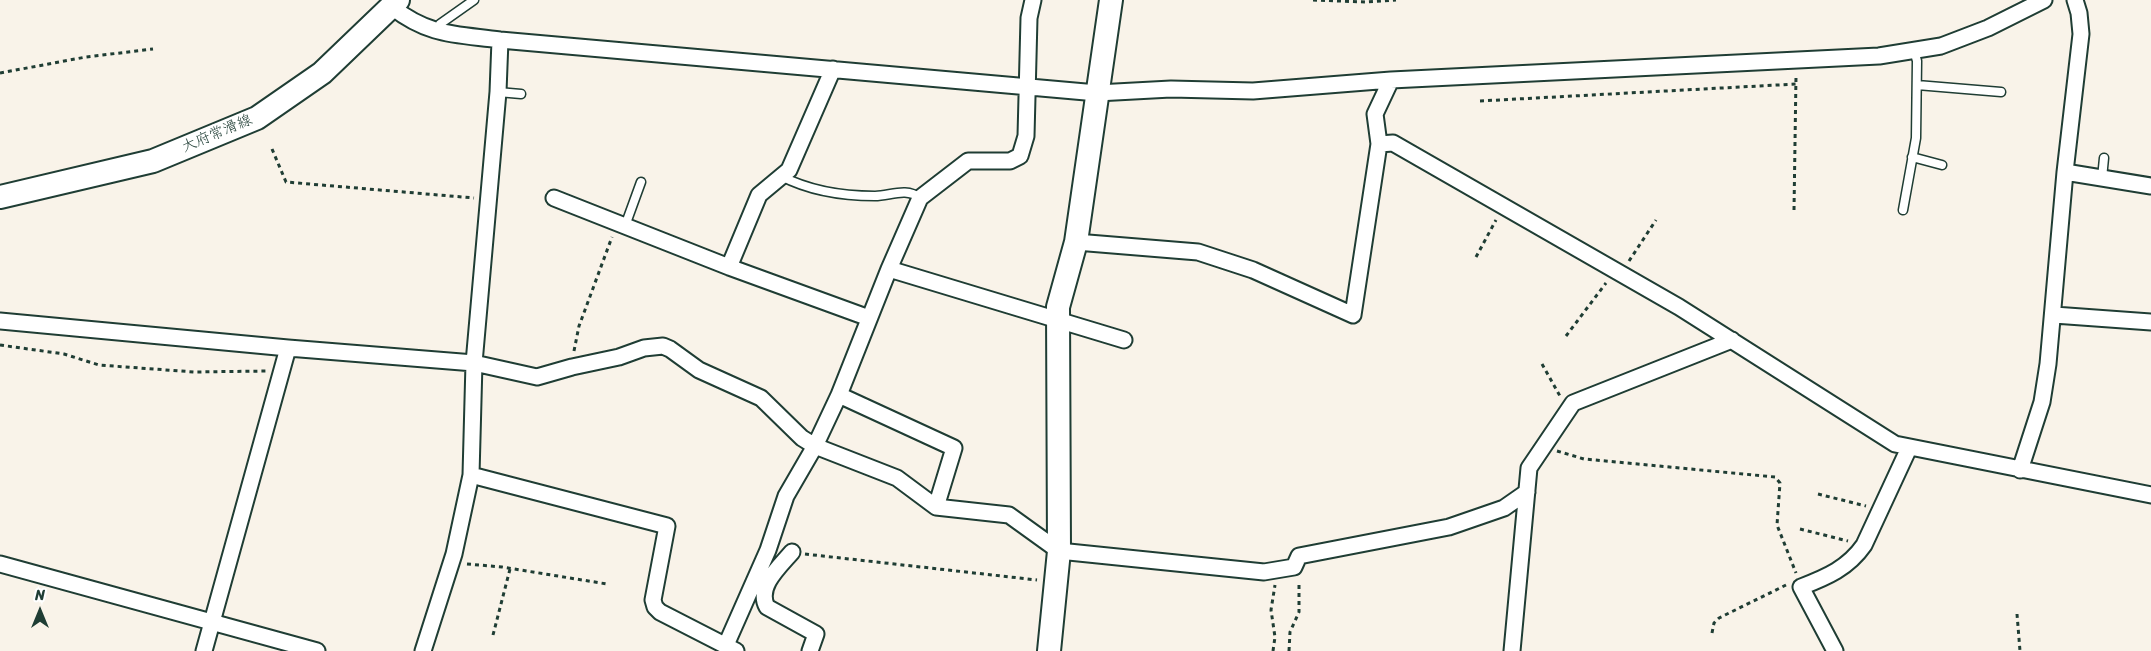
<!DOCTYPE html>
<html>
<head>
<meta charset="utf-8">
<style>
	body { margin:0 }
	#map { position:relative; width:2151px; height:651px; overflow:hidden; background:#f9f3e9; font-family:Sriracha,sans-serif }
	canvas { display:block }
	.north { position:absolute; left:15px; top:586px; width:50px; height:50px; -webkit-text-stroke:4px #fff; paint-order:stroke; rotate:0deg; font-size:14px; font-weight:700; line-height:20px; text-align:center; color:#1f3d34 }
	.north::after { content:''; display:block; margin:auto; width:18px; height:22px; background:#1f3d34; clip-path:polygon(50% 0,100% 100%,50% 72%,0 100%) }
</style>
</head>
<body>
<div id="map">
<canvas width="2151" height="651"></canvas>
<div class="north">N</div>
</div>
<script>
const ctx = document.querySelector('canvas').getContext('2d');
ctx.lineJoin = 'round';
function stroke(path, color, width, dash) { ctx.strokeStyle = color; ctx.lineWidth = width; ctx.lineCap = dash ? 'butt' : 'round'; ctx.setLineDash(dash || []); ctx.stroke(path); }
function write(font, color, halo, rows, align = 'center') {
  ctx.font = font + ' Sriracha,"Klee One",sans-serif'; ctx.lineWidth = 4; ctx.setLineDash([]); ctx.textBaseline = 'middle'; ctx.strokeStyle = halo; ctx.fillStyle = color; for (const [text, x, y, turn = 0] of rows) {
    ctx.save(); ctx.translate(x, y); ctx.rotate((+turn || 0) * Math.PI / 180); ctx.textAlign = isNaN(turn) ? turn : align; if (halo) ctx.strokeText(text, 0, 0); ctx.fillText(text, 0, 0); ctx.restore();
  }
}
const lane = new Path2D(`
	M 437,32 L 440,24 L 474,0
	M 1917,85 L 2001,92
	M 498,92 L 521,94
	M 1912,157 L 1942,165
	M 781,176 C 810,191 843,196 875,196 C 890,196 906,187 920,198
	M 2102,178 L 2104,158
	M 1903,210 L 1916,138 L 1917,61 L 1914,50
	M 625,226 L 641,182`);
const street = new Path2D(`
	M 392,7 C 429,36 455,34 500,40 L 1097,93 L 1171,89 L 1253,91 L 1391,80 L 1879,56 L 1941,46 L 1988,28 L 2044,0
	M 1391,80 L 1375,114 L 1379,144 L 1393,143 L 1679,307 L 1895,444 L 2151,495
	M 2065,172 L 2151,186
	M 554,198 L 729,267 L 869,318
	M 1076,242 L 1198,252 L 1253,270 L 1353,315 L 1379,144
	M 729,267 L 759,195 L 789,170 L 833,69
	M 889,269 L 1124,340
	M 2054,315 L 2151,322
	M 0,321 L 288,348 L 474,363 L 537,377 L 572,367 L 619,357 L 644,348 L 663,346 L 670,349 L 699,370 L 761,398 L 802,438 L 815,446 L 897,478 L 936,507 L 1009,515 L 1059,551 L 1264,572 L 1294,567 L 1299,556 L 1449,527 L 1504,508 L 1527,492
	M 839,395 L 954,448 L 936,507
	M 2020,470 L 2042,402 L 2048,364 L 2065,172 L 2081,34 L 2079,13 L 2075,0
	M 471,475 L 667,526 L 653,600 L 655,607 L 660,612 L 736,651
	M 792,552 C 780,566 756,587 767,607 L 816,634 L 810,651
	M 0,564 L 317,651
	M 726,645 L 768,550 L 786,496 L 815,446 L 839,395 L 889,269 L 920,198 L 968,161 L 1010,161 L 1020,156 L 1026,136 L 1029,18 L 1033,0
	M 204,651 L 288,348
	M 423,651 L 454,554 L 471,475 L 474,363 L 498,92 L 500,40
	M 1512,651 L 1529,468 L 1573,403 L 1732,340
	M 1835,651 L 1801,587 C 1827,577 1848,568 1864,545 L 1909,448`);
const secondary = new Path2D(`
	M 0,197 L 153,161 L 257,118 L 322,73 L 398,0
	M 1049,651 L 1059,551 L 1058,307 L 1076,242 L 1111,0`);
stroke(lane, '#1f3d34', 11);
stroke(street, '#1f3d34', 19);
stroke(secondary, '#1f3d34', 26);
stroke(new Path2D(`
	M 1313,0 L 1365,2 L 1396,0
	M 0,73 L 86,57 L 153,49
	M 1480,101 L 1796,84
	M 272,149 L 286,182 L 474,198
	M 1794,210 L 1796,76
	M 1476,257 L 1496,220
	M 1629,261 L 1656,220
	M 1566,336 L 1606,283
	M 0,345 L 64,354 L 99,365 L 194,372 L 267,371
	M 574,351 L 579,326 L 612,237
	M 1542,364 L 1560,396
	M 1557,451 L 1584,459 L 1775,477 L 1780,483 L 1777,525 L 1796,573
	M 1818,494 L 1866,506
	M 1800,529 L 1848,541
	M 805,554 L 1037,580
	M 467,564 L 502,567 L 607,584
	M 2017,614 L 2020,651
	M 1712,633 L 1714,623 L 1719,618 L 1786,585
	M 493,635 L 510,569
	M 1273,651 L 1275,637 L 1271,610 L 1275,585
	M 1289,651 L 1290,632 L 1299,612 L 1299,581`), '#1f3d34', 3, [4, 4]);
stroke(lane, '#fff', 8);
stroke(street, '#fff', 15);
stroke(secondary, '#fff', 22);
write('15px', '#1f3d34', '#fff', [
	["大府常滑線",217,134,-23]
]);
</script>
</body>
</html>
